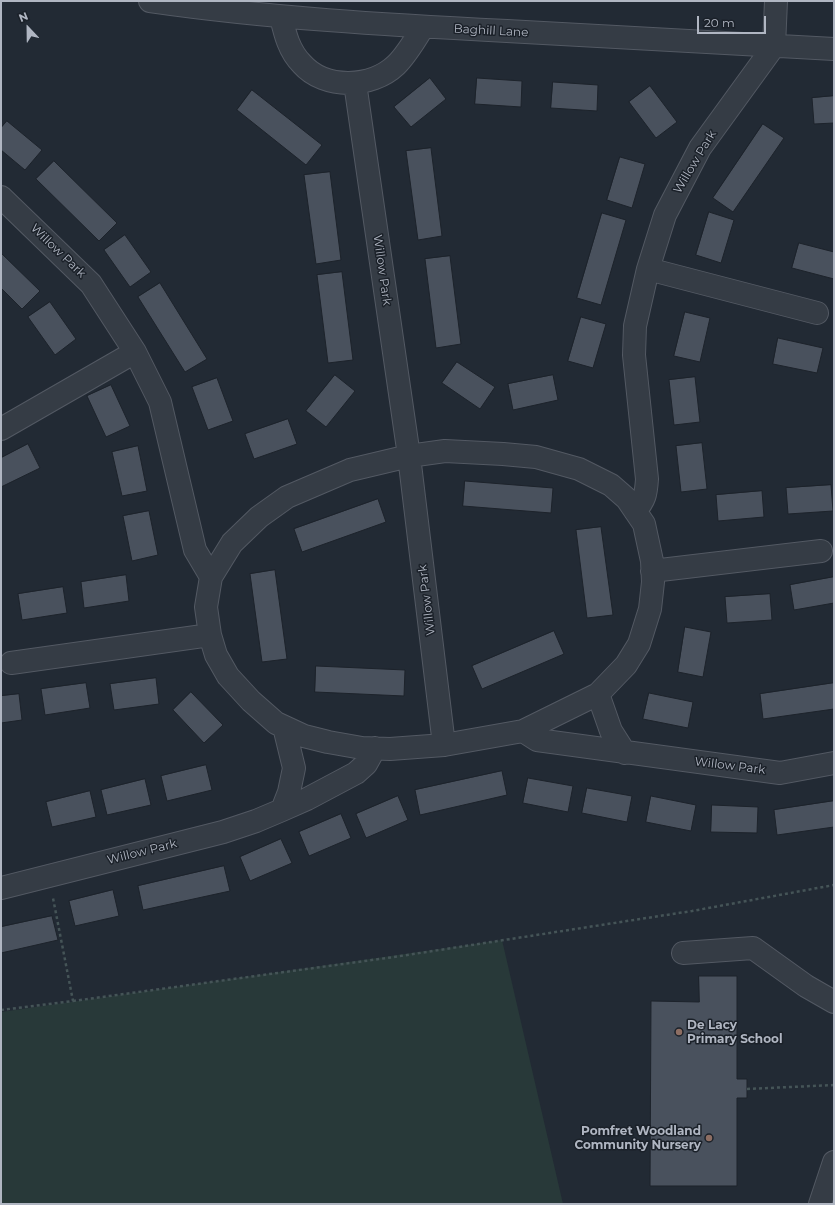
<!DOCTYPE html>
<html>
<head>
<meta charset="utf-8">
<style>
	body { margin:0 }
	#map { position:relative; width:835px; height:1205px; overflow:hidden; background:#222a34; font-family:Montserrat,sans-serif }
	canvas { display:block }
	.frame { position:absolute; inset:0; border:2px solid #b0b6c2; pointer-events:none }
	.north { position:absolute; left:8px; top:8px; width:40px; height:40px; -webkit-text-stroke:3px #1b2129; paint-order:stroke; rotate:338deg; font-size:11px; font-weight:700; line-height:16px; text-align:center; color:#b0b6c2 }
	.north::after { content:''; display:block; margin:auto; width:14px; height:18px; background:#b0b6c2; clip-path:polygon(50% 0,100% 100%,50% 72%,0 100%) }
	.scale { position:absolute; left:697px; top:16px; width:69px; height:18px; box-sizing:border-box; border:2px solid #b0b6c2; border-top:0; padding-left:5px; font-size:12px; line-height:14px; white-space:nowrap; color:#b0b6c2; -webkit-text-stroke:3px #1b2129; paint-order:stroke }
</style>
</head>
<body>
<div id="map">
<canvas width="835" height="1205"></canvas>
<div class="frame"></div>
<div class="north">N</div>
<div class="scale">20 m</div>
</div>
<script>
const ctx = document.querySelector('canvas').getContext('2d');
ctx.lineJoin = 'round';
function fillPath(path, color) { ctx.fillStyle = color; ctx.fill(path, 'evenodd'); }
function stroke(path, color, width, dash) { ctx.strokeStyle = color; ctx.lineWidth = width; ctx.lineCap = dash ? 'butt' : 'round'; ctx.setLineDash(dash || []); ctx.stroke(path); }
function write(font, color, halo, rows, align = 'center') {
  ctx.font = font + ' Montserrat,sans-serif'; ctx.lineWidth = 3; ctx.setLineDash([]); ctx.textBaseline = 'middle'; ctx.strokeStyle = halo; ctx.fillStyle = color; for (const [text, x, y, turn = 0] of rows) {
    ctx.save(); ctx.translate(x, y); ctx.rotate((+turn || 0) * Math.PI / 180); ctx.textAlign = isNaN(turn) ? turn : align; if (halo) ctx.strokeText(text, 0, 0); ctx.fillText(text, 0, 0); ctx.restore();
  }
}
fillPath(new Path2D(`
	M 502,940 L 563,1204 L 1,1204 L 1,1012 Z`), '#283939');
const building = new Path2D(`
	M 430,78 L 446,99 L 411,127 L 394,107 Z
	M 477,78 L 522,81 L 521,107 L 475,104 Z
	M 553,82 L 598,85 L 597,111 L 551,108 Z
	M 650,86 L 677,122 L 656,138 L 629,102 Z
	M 252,90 L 322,145 L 306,165 L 237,110 Z
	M 834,96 L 834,123 L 814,124 L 812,98 Z
	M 7,121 L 42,150 L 25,170 L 1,150 L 1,128 Z
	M 763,124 L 784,138 L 733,212 L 713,198 Z
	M 431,148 L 442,236 L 418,240 L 406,151 Z
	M 620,157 L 645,164 L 632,208 L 607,200 Z
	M 54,161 L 117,223 L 99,241 L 36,179 Z
	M 330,172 L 341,260 L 316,264 L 304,175 Z
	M 709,212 L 734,220 L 721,263 L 696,255 Z
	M 602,213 L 626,220 L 601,305 L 577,298 Z
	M 125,235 L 151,272 L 130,287 L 104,250 Z
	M 799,243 L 834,252 L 834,279 L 792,268 Z
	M 1,253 L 40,291 L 22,309 L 1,288 Z
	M 450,256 L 461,344 L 436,348 L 425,259 Z
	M 342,272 L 353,360 L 328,363 L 317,275 Z
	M 160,283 L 207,359 L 185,372 L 138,297 Z
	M 50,302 L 76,339 L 55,355 L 28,317 Z
	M 685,312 L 710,318 L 700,362 L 674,356 Z
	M 581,317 L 606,324 L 593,368 L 568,361 Z
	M 778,338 L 823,348 L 817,373 L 773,364 Z
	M 457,362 L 495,387 L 480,409 L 442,383 Z
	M 335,375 L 355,391 L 326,427 L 306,411 Z
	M 553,375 L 558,400 L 513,410 L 508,384 Z
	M 695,377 L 700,422 L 674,425 L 669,380 Z
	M 217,378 L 233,421 L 208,430 L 192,387 Z
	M 111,385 L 130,426 L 106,437 L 87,396 Z
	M 288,419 L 297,444 L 254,459 L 245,434 Z
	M 702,443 L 707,489 L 681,492 L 676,446 Z
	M 28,444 L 40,468 L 1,487 L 1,458 Z
	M 138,446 L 147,491 L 122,496 L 112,452 Z
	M 465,481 L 553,488 L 551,513 L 463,506 Z
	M 831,485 L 833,511 L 788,514 L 786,488 Z
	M 762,491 L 764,517 L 718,521 L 716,495 Z
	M 378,499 L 386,522 L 302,552 L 294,529 Z
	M 149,511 L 158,555 L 132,561 L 123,516 Z
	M 601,527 L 613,615 L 587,618 L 576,530 Z
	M 275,570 L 287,659 L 262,662 L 250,574 Z
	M 126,575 L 129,601 L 84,608 L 81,582 Z
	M 834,577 L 834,603 L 794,610 L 790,585 Z
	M 63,587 L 67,613 L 22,620 L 18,594 Z
	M 770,594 L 772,620 L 727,623 L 725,597 Z
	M 685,627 L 711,632 L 703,677 L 678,672 Z
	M 554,631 L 564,654 L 482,689 L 472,666 Z
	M 316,666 L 405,670 L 404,696 L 315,692 Z
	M 156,678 L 159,704 L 114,710 L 110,684 Z
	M 86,683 L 90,708 L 45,715 L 41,689 Z
	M 834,683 L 834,709 L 763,719 L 760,694 Z
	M 191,692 L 223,725 L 204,743 L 173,710 Z
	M 649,693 L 693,702 L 688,728 L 643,719 Z
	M 19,694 L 22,720 L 1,723 L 1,696 Z
	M 206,765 L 212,790 L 167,801 L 161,776 Z
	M 502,771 L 507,795 L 420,815 L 415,790 Z
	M 528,778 L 573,786 L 568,812 L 523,803 Z
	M 145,779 L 151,805 L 107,815 L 101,790 Z
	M 587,788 L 632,796 L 627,822 L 582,813 Z
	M 90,791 L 96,817 L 52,827 L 46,802 Z
	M 398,796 L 408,820 L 366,838 L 356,814 Z
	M 651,796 L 696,805 L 691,831 L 646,822 Z
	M 834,801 L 834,827 L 777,835 L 774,810 Z
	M 712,805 L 758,807 L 757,833 L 711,832 Z
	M 341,814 L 351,838 L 309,856 L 299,832 Z
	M 281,839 L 292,863 L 250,881 L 240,857 Z
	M 224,866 L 230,891 L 143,910 L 138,886 Z
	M 113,890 L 119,916 L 75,926 L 69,901 Z
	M 52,916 L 58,940 L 1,953 L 1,927 Z
	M 699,976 L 737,976 L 737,1079 L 747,1079 L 747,1098 L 737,1098 L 737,1186 L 650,1186 L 651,1001 L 699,1002 Z`);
fillPath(building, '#49515d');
stroke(building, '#1d232b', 1);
const minor = new Path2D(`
	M 150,1 C 268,18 388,25 507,31 C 616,37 725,43 834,49
	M 281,17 C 285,34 289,51 302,64 C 325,90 372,88 396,65 C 407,54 415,40 423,27
	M 355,83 L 409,456 L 444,745
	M 1,197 L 91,284 L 135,352 L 160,402 L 195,550 L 211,577
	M 648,269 L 817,313
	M 1,429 L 135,352
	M 635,511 C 645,500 646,494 647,479 L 634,355 L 635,326 L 648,269 L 665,215 L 700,148 L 774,46 L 776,1
	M 652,571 L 821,551
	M 11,663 L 210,635
	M 598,694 L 611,731 L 625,753
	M 523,731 L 598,694 L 626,665 L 639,644 L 650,609 L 653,582 L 652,561 L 644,524 L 627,499 L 611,485 L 579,469 L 536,457 L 503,454 L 445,451 L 409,456 L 350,470 L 287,497 L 259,517 L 232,543 L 211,577 L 206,607 L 210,635 L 216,655 L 228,676 L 251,701 L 276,723 L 304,736 L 328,742 L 362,748 L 390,749 L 444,745 L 523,731 L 537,740 L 780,773 L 834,763
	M 282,810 L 289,792 L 294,768 L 284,727
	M 1,888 L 223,832 L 256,821 L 282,810 L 307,799 L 356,773 L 366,764 L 375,748
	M 683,953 L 753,948 L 806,986 L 834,1002
	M 820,1204 L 834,1162`);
stroke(minor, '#535963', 24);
stroke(new Path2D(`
	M 73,1001 L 394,957 L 692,911 L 834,885
	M 1,1010 L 73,1001 L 53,898
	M 747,1089 L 834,1085`), '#455457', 2.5, [3, 3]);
stroke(minor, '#353c45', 22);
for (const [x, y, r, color] of [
	[679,1032,4,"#8d6e63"],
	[709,1138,4,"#8d6e63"]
]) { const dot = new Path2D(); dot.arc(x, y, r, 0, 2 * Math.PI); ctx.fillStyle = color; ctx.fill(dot); stroke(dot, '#1b2129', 1.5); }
write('12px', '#b0b6c2', '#1b2129', [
	["Baghill Lane",491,31,3],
	["Willow Park",695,162,-59],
	["Willow Park",58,251,44],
	["Willow Park",382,270,82],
	["Willow Park",427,600,-97],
	["Willow Park",730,766,7],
	["Willow Park",142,852,-14]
]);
write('bold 12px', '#b0b6c2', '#1b2129', [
	["De Lacy",687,1025],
	["Primary School",687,1039],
	["Pomfret Woodland",701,1131,"right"],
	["Community Nursery",701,1145,"right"]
], 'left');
</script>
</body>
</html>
